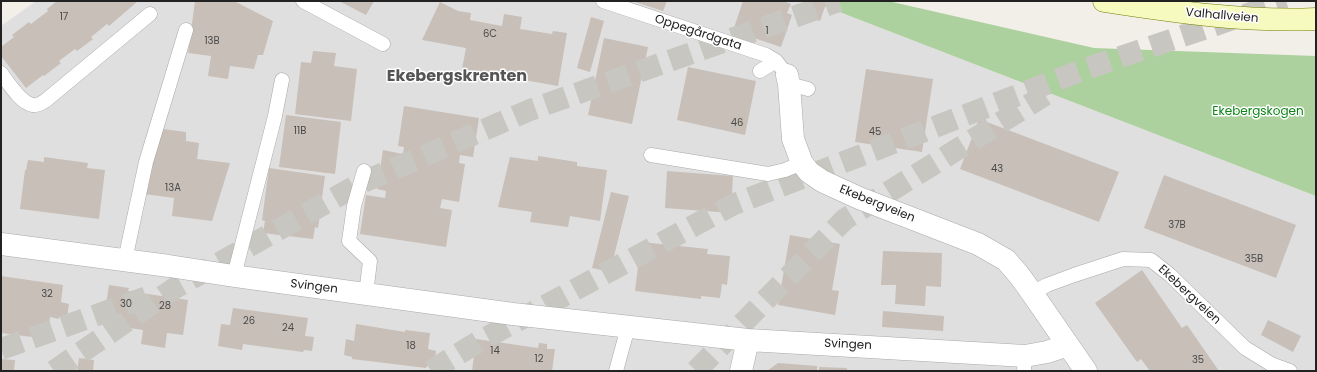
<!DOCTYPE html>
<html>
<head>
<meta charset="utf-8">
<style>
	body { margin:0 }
	#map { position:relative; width:1317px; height:372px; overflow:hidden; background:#f2efe9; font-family:Poppins,sans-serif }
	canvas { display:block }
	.frame { position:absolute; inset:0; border:2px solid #222; pointer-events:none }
</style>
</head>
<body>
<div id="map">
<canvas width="1317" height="372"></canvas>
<div class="frame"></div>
</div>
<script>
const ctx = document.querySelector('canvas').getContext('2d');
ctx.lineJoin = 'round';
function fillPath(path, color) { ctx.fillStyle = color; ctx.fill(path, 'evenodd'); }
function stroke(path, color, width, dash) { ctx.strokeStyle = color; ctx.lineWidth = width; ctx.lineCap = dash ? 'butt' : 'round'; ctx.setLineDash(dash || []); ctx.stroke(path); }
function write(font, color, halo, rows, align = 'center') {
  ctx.font = font + ' Poppins,sans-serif'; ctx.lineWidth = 3; ctx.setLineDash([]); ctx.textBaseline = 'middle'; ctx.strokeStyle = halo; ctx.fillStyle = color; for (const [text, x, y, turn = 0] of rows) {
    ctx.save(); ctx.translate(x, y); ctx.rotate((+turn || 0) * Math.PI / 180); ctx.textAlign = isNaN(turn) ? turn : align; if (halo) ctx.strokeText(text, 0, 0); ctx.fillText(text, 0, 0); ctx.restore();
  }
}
fillPath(new Path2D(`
	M 36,1 L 811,1 L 1316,196 L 1316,371 L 1,371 L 1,26 Z`), '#e0dfdf');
fillPath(new Path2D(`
	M 811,1 L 888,1 L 1094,48 L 1316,56 L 1316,196 Z`), '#add19e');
fillPath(new Path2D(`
	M 57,1 L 138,1 L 109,26 L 107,24 L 91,37 L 93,39 L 77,51 L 75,49 L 59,61 L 61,63 L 44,76 L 43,75 L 26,88 L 1,56 L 1,47 L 14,37 L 12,35 L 29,22 L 31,24 L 48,11 L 47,9 Z
	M 195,1 L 234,1 L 273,21 L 263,55 L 258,55 L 254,69 L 230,66 L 228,79 L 208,76 L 211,56 L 188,53 Z
	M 339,1 L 374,1 L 366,15 Z
	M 632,1 L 667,1 L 663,11 Z
	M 743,1 L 783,1 L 791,4 L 787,13 L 792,15 L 781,47 L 733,31 Z
	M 805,1 L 827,1 L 820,21 L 800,14 Z
	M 440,2 L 458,11 L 471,13 L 470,20 L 502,26 L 504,14 L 522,17 L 520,29 L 552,34 L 553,31 L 567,33 L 558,86 L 462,69 L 466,48 L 422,40 Z
	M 591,17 L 604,21 L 590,72 L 577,68 Z
	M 604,38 L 648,47 L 632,124 L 588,115 Z
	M 313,51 L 336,53 L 334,66 L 357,69 L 351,121 L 295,114 L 301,62 L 311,63 Z
	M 688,67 L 756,81 L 745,135 L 677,120 Z
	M 866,69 L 933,79 L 922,152 L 855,142 Z
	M 404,106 L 479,118 L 473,157 L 460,155 L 459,163 L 465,164 L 459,202 L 442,199 L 440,208 L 452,210 L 446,247 L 360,234 L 366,195 L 385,198 L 386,191 L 377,189 L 383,150 L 403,154 L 404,147 L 398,146 Z
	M 286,115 L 341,122 L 335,174 L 279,167 Z
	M 979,119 L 1119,172 L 1099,222 L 960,169 Z
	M 163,129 L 186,132 L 186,141 L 199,143 L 197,159 L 230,163 L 212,221 L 172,216 L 174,198 L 144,194 Z
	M 538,156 L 577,162 L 577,166 L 607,170 L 600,221 L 570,216 L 568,227 L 530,222 L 532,212 L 498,207 L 510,157 L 538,161 Z
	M 44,157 L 88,163 L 87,168 L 105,170 L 99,219 L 20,209 L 25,170 L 26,170 L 28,160 L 44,162 Z
	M 269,168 L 325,176 L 318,228 L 315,227 L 313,239 L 263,233 L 265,221 L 262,220 Z
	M 667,171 L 733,176 L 731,213 L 665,208 Z
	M 1164,175 L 1296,225 L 1276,278 L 1144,228 Z
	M 611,192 L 629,196 L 610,272 L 592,268 Z
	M 790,235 L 840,244 L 832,290 L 839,291 L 835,315 L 778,305 Z
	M 641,242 L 708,249 L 707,254 L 730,256 L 727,285 L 722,284 L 720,298 L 701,296 L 701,299 L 635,291 Z
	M 883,251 L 942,253 L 941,287 L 926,286 L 925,306 L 895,304 L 896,285 L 881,285 Z
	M 1142,270 L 1182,328 L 1187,325 L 1219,371 L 1150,371 L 1141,359 L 1137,362 L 1095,303 Z
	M 1,276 L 63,285 L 61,302 L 69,304 L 67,318 L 59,317 L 59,319 L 50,317 L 47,339 L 1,333 Z
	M 109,285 L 129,288 L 128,291 L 188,300 L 183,335 L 167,333 L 165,348 L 141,344 L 143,330 L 103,324 Z
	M 233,308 L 308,318 L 305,336 L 314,337 L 312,351 L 304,350 L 303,352 L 243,344 L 242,350 L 218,346 L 221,324 L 230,325 Z
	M 883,311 L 944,316 L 943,331 L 882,327 Z
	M 1268,320 L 1301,336 L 1293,352 L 1261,335 Z
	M 356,324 L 405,332 L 405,330 L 430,333 L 428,349 L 436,351 L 434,367 L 427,366 L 426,368 L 352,359 L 352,357 L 344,355 L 346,339 L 354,341 Z
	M 476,339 L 538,348 L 539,343 L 547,344 L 547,349 L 555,349 L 552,371 L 472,371 Z
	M 79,358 L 94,360 L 93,371 L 77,371 Z
	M 1,359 L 15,360 L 14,371 L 1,371 Z
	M 778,363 L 817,366 L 817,371 L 767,371 Z
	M 819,367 L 847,368 L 847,371 L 819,371 Z`), '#c7bfb8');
stroke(new Path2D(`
	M 1,349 L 147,297
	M 54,371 L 175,288 L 361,183 L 530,110 L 839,1
	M 431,371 L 478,342 L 732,205 L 1088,68 L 1286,1
	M 696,371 L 845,219 L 1045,95`), '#c8c6c1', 22, [22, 11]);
const lane = new Path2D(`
	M 303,1 L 383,44
	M 603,1 L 766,55 L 776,61 L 787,75
	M 760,71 L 776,61
	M 1,73 C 8,82 20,103 33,105 C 37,106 41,103 45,101 L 150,14
	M 789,84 L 808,89
	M 651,155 L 768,174 L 785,170 L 802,163
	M 364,171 L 354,206 L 349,241 L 370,261 L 366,294
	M 125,260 L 146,162 L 186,30
	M 234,276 L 275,116 L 282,80
	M 1032,293 L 1047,285 L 1074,275 L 1123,259 L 1151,260 L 1170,275 L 1245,348 L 1271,364 L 1290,371
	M 616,371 L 628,327
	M 1024,371 L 1025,356`);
const street = new Path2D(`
	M 787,75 L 789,84 L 793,139 L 802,163 L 809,172 L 822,181 L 859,198 L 978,244 L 1006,260 L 1019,275 L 1032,293 L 1086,371
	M 1,244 L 169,266 L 234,276 L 513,314 L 748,340 L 1025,356 L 1047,352 L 1068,345
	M 741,371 L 748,340`);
const secondary = new Path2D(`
	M 1104,1 C 1175,12 1245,22 1316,19`);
stroke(lane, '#a9a9a9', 15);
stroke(street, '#a9a9a9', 23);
stroke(secondary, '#707d05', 23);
stroke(lane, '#fff', 14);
stroke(street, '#fff', 22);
stroke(secondary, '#f7fabf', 22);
write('10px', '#4b4948', null, [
	["17",64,17],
	["1",767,31],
	["6C",490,34],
	["13B",212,41],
	["46",737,123],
	["11B",300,131],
	["45",875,132],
	["43",997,169],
	["13A",173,188],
	["37B",1177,225],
	["35B",1254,259],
	["32",47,294],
	["30",126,304],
	["28",165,306],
	["26",249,321],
	["24",288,328],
	["18",411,346],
	["14",495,351],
	["12",539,359],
	["35",1198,360]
]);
write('12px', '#222', '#fff', [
	["Valhallveien",1222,16,5],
	["Oppegårdgata",698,33,18],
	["Ekebergveien",877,204,22],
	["Svingen",314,287,7],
	["Ekebergveien",1189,295,43],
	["Svingen",848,345,3]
]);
write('12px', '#0c8416', '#fff', [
	["Ekebergskogen",1258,112]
]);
write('bold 16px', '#555', '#fff', [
	["Ekebergskrenten",457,77]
]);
</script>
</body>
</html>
